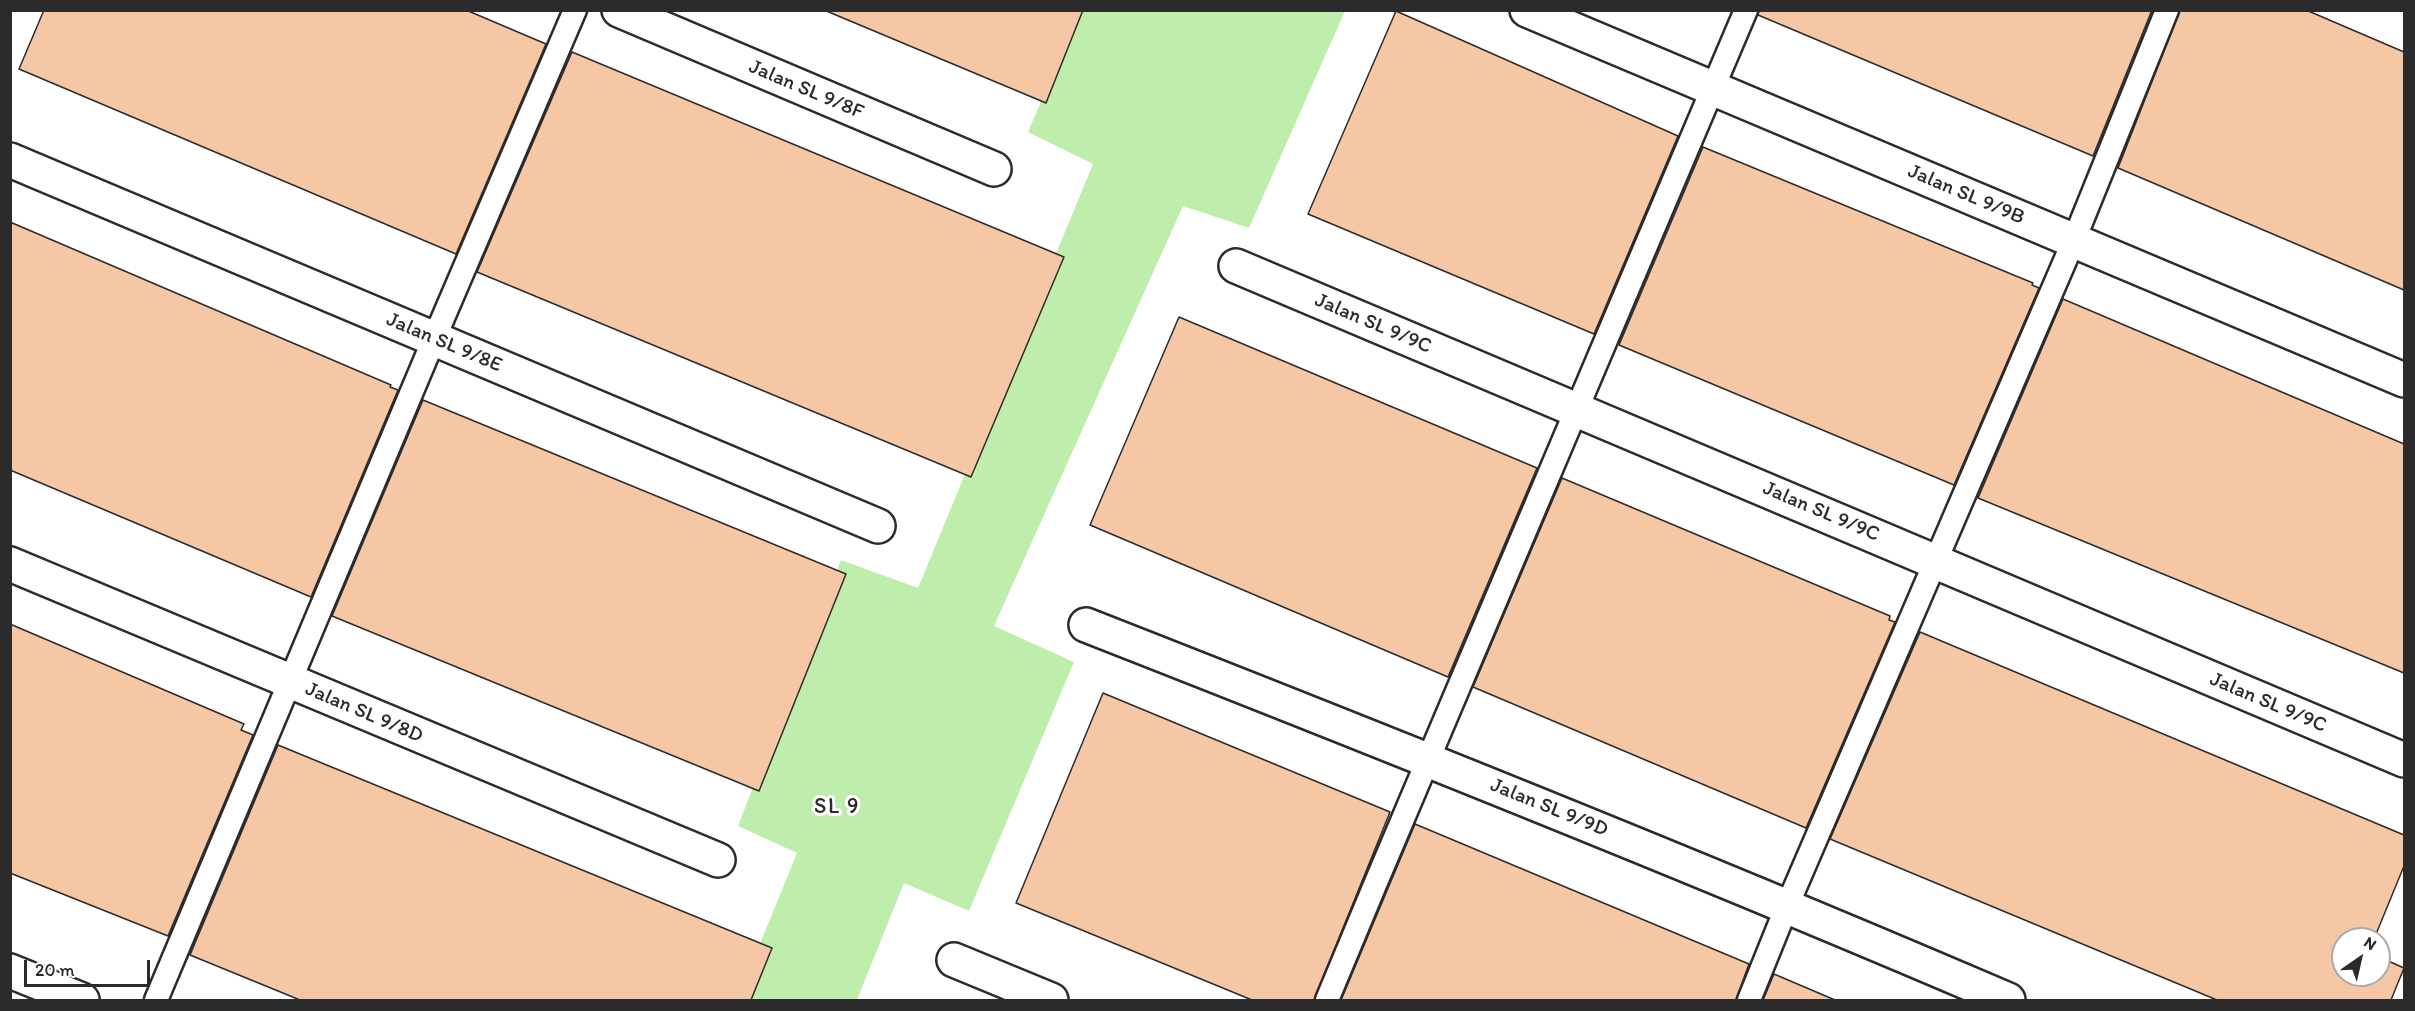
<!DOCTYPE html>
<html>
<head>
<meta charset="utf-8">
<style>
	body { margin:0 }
	#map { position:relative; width:2415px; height:1011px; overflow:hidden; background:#fff; font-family:Itim,sans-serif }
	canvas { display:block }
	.frame { position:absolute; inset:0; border:12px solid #2b2b2b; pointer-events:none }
	.north { position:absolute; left:2331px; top:927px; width:60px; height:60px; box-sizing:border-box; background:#fff; border:2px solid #aaa; border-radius:50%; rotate:34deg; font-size:16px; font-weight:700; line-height:24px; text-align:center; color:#2b2b2b }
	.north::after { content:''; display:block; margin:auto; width:21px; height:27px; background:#2b2b2b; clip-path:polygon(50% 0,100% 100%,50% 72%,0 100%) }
	.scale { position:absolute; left:24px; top:960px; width:126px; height:27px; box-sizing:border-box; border:3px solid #2b2b2b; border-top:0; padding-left:8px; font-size:18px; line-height:21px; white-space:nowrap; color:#2b2b2b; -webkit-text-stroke:4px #fff; paint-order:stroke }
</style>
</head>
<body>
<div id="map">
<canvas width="2415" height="1011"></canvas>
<div class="frame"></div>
<div class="north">N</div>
<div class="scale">20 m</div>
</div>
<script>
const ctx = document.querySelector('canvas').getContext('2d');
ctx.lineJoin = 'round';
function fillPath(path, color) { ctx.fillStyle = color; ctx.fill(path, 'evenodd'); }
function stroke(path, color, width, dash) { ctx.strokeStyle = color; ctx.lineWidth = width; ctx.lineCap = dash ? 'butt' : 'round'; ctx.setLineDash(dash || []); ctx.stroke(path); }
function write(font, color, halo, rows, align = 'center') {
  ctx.font = font + ' Itim,sans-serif'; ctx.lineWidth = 6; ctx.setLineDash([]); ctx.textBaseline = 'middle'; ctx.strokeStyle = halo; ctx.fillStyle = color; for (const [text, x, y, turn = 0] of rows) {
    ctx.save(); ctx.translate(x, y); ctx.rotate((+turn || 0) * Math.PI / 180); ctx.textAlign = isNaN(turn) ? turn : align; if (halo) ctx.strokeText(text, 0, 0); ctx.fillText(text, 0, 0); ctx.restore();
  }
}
fillPath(new Path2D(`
	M 1080,11 L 1345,11 L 1249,228 L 1183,206 L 994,626 L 1074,662 L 969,911 L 904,883 L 857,1000 L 737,1000 L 797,853 L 738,826 L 841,560 L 918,588 L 1093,164 L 1028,132 Z`), '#bfedac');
const building = new Path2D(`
	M 44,10 L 466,10 L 546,44 L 456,254 L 19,69 Z
	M 824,10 L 1083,10 L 1046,103 Z
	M 1759,10 L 2152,10 L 2093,156 L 1758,15 Z
	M 2180,10 L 2306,10 L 2404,52 L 2404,290 L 2118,168 Z
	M 1396,11 L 1678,136 L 1594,334 L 1308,214 Z
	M 572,52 L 1064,257 L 971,477 L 477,272 Z
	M 1703,147 L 2033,283 L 2032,285 L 2039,288 L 1954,485 L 1619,345 Z
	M 10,222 L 391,385 L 390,387 L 398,390 L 311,597 L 10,470 Z
	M 2063,299 L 2404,444 L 2404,673 L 1978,498 Z
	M 1179,317 L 1537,468 L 1448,677 L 1090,525 Z
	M 423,400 L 846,574 L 759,791 L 332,616 Z
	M 1562,478 L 1890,616 L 1889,620 L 1895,622 L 1806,828 L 1473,687 Z
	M 10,624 L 244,724 L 241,730 L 253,735 L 168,936 L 10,873 Z
	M 1920,632 L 2404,835 L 2404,866 L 2374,939 L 2343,939 L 2343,975 L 2379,975 L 2379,957 L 2404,968 L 2391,1000 L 2217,1000 L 1830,839 Z
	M 1103,693 L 1390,812 L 1314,1000 L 1252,1000 L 1016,903 Z
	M 278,745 L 772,948 L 751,1000 L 300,1000 L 190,955 Z
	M 1415,824 L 1749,964 L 1736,1000 L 1341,1000 Z
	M 1774,974 L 1835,1000 L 1763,1000 Z`);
fillPath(building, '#f6c7a5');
stroke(building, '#2b2b2b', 1.5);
const service = new Path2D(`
	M 156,1000 L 434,339 L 575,10
	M 1327,1000 C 1464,669 1608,341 1746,10
	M 1749,1000 L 1787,906 L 2074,240 L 2167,10`);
const minor = new Path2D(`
	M 619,10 L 994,169
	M 1527,10 L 2404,380
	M 10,160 L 878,526
	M 1236,266 L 2404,760
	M 10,564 L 718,860
	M 1086,625 C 1395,746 1703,869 2008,1000
	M 954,960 L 1051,1000
	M 10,971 L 82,1000`);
stroke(service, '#2b2b2b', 27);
stroke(minor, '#2b2b2b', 38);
stroke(service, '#fff', 22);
stroke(minor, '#fff', 33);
write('21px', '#2b2b2b', '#fff', [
	["Jalan SL 9/8F",806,90,23],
	["Jalan SL 9/9B",1966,195,23],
	["Jalan SL 9/9C",1373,324,23],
	["Jalan SL 9/8E",444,343,23],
	["Jalan SL 9/9C",1821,512,23],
	["Jalan SL 9/9C",2268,703,23],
	["Jalan SL 9/8D",364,713,23],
	["Jalan SL 9/9D",1549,808,22]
]);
ctx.letterSpacing = '1.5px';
write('22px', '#2b2b2b', '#fff', [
	["SL 9",837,807]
]);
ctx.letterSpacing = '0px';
</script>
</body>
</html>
